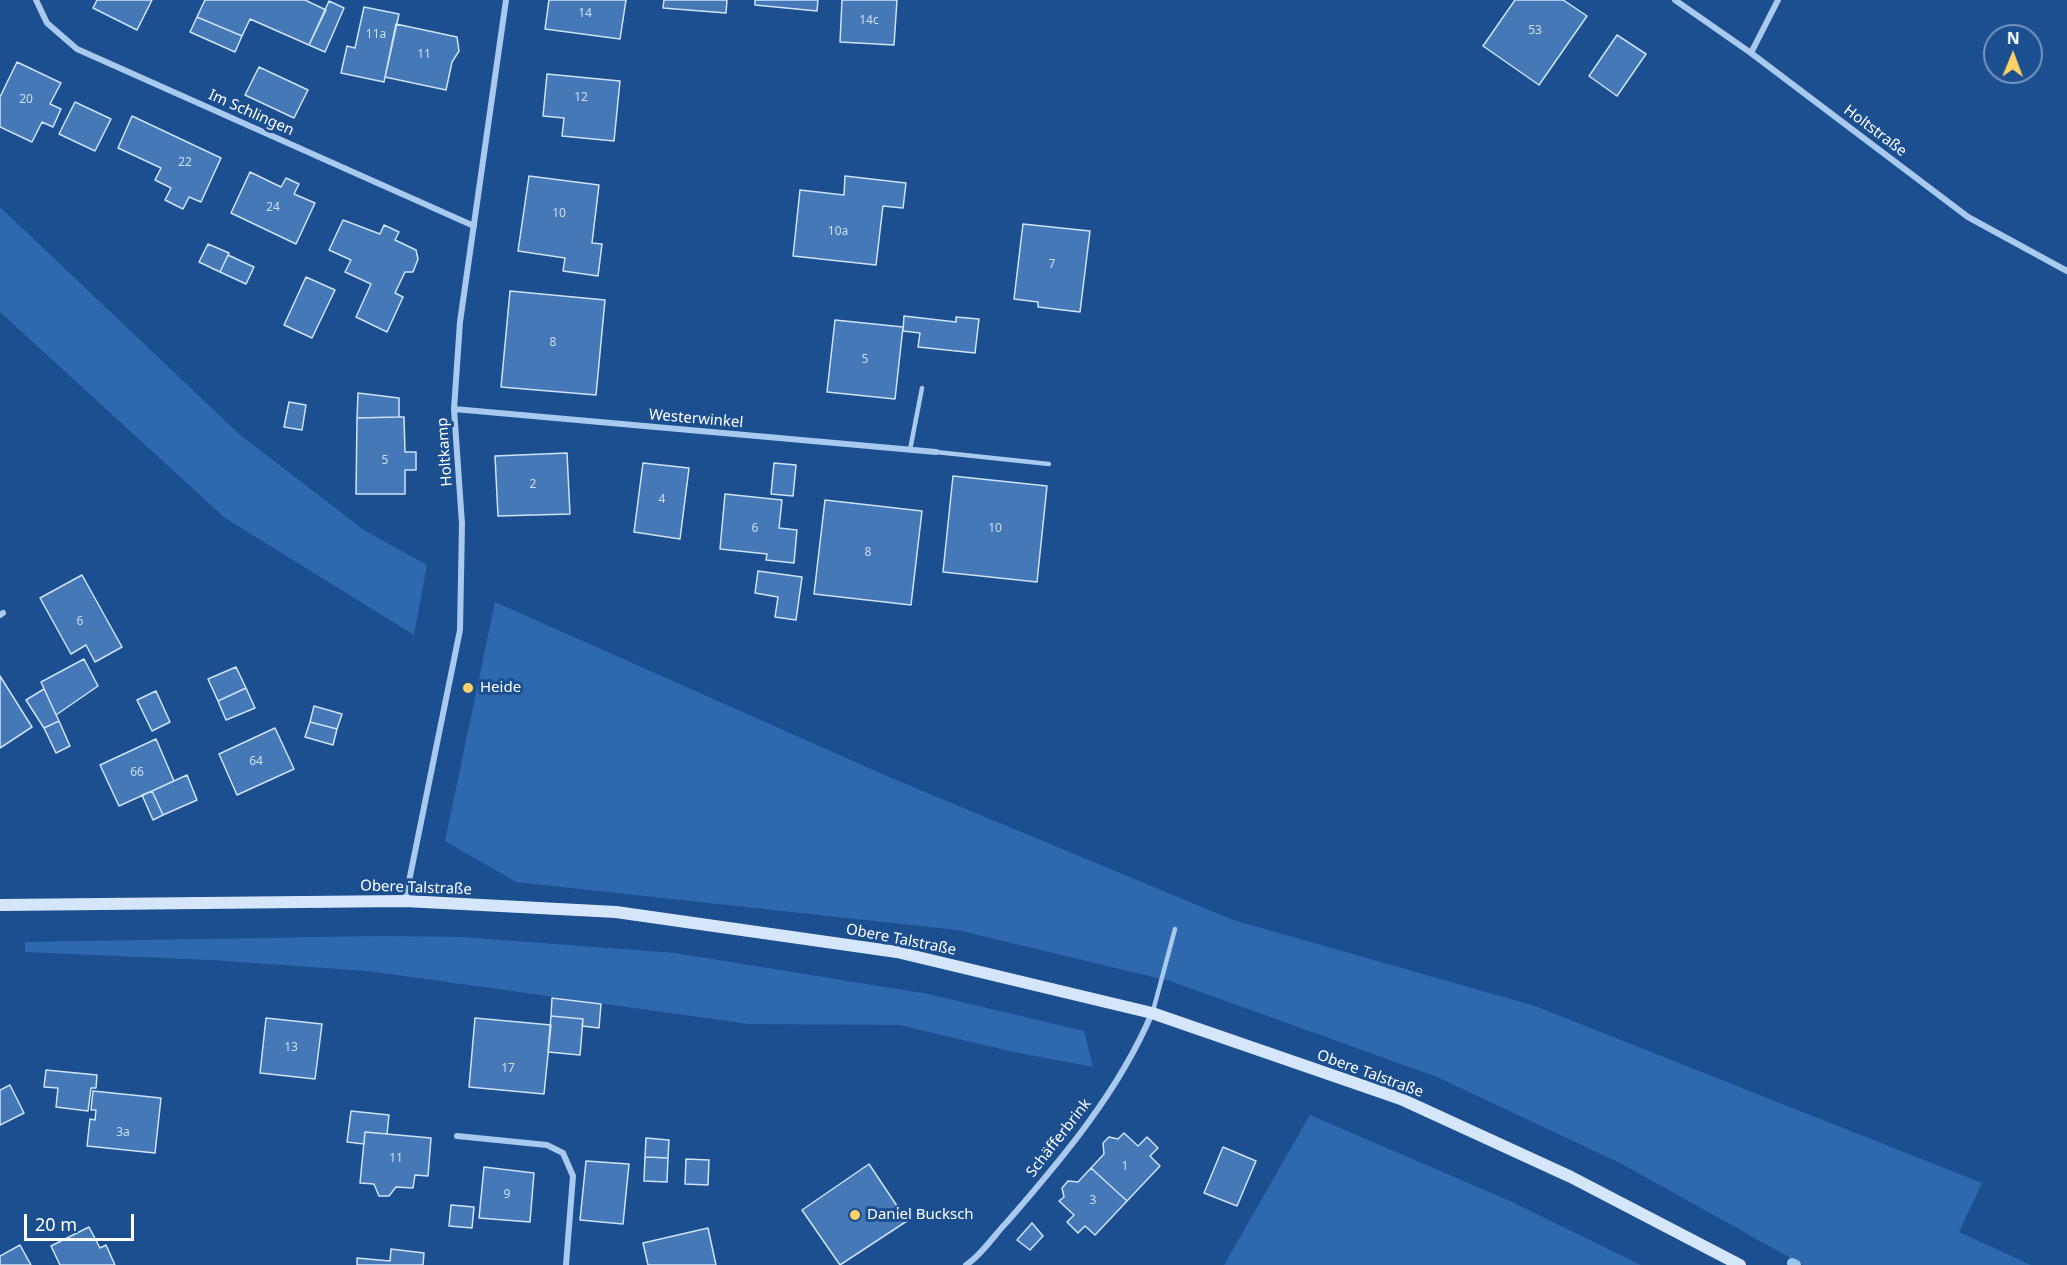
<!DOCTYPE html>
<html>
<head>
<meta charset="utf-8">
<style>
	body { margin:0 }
	#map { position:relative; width:2067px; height:1265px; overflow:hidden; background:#1b4f8f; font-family:"Noto Sans",sans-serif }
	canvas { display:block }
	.north { position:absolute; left:1983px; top:24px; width:60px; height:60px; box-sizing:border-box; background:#1b4f8f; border:2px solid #7695bc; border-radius:50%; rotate:1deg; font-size:16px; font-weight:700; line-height:24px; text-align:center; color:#fff }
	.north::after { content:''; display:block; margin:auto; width:21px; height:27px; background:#ffd166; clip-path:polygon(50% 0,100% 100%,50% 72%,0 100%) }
	.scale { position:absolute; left:24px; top:1214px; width:110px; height:27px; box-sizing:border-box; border:3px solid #fff; border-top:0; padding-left:8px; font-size:18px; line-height:21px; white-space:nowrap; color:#fff; -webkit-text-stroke:4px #1b4f8f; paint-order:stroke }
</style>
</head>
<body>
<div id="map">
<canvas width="2067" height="1265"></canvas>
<div class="north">N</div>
<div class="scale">20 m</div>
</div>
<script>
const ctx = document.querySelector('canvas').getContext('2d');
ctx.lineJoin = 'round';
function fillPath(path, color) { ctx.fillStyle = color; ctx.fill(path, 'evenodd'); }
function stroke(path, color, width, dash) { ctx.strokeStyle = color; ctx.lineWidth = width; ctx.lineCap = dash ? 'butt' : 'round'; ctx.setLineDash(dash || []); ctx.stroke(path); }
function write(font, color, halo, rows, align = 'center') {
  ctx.font = font + ' "Noto Sans",sans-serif'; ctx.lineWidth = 6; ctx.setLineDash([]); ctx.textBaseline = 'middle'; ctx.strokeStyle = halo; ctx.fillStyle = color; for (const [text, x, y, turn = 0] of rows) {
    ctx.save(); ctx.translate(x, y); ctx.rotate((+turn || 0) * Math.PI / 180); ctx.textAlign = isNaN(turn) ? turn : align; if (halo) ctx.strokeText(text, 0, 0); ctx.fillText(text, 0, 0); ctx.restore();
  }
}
fillPath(new Path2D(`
	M 0,207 L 239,434 L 364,530 L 427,565 L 414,635 L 225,518 L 0,312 Z
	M 495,602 L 889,777 L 1233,920 L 1535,1006 L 1982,1183 L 1959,1232 L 2031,1265 L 1803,1265 L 1622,1164 L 1437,1077 L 1170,981 L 957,930 L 516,882 L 445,841 Z
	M 381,936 L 462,937 L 675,953 L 928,994 L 1084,1031 L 1093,1067 L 1014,1052 L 899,1025 L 749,1024 L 368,971 L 211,960 L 25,952 L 25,942 Z
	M 1310,1115 L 1510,1201 L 1641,1265 L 1224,1265 Z`), '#2e69ad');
stroke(new Path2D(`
	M 1792,1263 L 1796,1265`), '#9cc4f0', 10);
const building = new Path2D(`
	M 97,0 L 152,0 L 137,30 L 93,8 Z
	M 205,0 L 305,0 L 326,10 L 309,45 L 250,19 L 242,36 L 197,17 Z
	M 549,0 L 626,0 L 620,39 L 545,29 Z
	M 664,0 L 727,0 L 726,13 L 663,8 Z
	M 755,0 L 818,0 L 817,11 L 755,5 Z
	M 842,0 L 897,0 L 894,45 L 840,42 Z
	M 1515,0 L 1563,0 L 1587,16 L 1539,85 L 1483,46 Z
	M 329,1 L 344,8 L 325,52 L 309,45 Z
	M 364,7 L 399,14 L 384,82 L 341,73 L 347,46 L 355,48 Z
	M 197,17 L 242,36 L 235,52 L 190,32 Z
	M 396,24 L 457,37 L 459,51 L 452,62 L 446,90 L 385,77 Z
	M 1617,35 L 1646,54 L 1617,96 L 1589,76 Z
	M 17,62 L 61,83 L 50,104 L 61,109 L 53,127 L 42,122 L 32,142 L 0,127 L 0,97 Z
	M 259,67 L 308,90 L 294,118 L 245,95 Z
	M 547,74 L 620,81 L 614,141 L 562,136 L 564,118 L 543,116 Z
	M 75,102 L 111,119 L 95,151 L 59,134 Z
	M 132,116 L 221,158 L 201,202 L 189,197 L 183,209 L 165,200 L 171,188 L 155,180 L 161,168 L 118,148 Z
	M 250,172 L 281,187 L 286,178 L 299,184 L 294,194 L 315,203 L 296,244 L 231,213 Z
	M 529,176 L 599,185 L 592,243 L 602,244 L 598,276 L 563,271 L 565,258 L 518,251 Z
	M 845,176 L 906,183 L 903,208 L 883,206 L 876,265 L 793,256 L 800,190 L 844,195 Z
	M 343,220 L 380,234 L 384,225 L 399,232 L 395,240 L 416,250 L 418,259 L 413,272 L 405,272 L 395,293 L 403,297 L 387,332 L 356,317 L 371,284 L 345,272 L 351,260 L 329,250 Z
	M 1023,224 L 1090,231 L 1080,312 L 1038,307 L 1038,302 L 1014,299 Z
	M 208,244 L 229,253 L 220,272 L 199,262 Z
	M 228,255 L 254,267 L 246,284 L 220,272 Z
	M 306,277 L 335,290 L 312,338 L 284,325 Z
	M 510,291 L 605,300 L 596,395 L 501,387 Z
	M 904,316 L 956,322 L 956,317 L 979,319 L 975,353 L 918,347 L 920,333 L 903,331 Z
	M 835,320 L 903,327 L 895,399 L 827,392 Z
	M 358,393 L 399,398 L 399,417 L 357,418 Z
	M 289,402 L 306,405 L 302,430 L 284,427 Z
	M 399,417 L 404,417 L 405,452 L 416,452 L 416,470 L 405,470 L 405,494 L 356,494 L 357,418 Z
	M 567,453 L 570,514 L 498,516 L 495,456 Z
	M 643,463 L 689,468 L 680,539 L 634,532 Z
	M 774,463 L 796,465 L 793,496 L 771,494 Z
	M 953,476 L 1047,486 L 1037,582 L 943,572 Z
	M 725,494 L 782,500 L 779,528 L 797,530 L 794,563 L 766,560 L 767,554 L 720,549 Z
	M 825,500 L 922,511 L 911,605 L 814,594 Z
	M 758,571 L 802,577 L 796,620 L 775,617 L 778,597 L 755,593 Z
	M 82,575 L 122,647 L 95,662 L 86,645 L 71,654 L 40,598 Z
	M 84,659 L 98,686 L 56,715 L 41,682 Z
	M 236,667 L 246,688 L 218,701 L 208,679 Z
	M 0,676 L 32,727 L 0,748 Z
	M 246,688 L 255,708 L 226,720 L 218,701 Z
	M 44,689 L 59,721 L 44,728 L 26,700 Z
	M 156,691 L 170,722 L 152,731 L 137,700 Z
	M 314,706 L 342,714 L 337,729 L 310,722 Z
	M 59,721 L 70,746 L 56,753 L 44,728 Z
	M 310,722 L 337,729 L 333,745 L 305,737 Z
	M 275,728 L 294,769 L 237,795 L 219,754 Z
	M 156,739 L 174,781 L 119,806 L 100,765 Z
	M 187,775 L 197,800 L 163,815 L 152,791 Z
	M 152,791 L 163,815 L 153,820 L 142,795 Z
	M 552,998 L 601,1004 L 599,1028 L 582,1026 L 583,1019 L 551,1016 Z
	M 551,1016 L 583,1019 L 580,1055 L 548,1052 Z
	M 266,1018 L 322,1024 L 315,1079 L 260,1073 Z
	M 475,1018 L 551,1025 L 544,1094 L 469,1087 Z
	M 46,1070 L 97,1075 L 96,1088 L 91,1088 L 88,1111 L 56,1107 L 58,1088 L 44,1087 Z
	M 10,1085 L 24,1113 L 0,1125 L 0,1090 Z
	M 93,1091 L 161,1098 L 155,1153 L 87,1146 L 90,1119 L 95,1120 L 96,1110 L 91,1110 Z
	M 351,1111 L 389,1115 L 387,1134 L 365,1132 L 364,1144 L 347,1142 Z
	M 365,1132 L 431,1138 L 428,1176 L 415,1175 L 413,1188 L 396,1187 L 389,1196 L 379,1196 L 374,1184 L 360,1183 Z
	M 1124,1133 L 1138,1146 L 1147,1137 L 1158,1148 L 1150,1156 L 1160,1166 L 1127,1201 L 1091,1168 L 1104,1154 L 1103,1143 L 1109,1137 L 1118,1139 Z
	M 646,1138 L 669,1140 L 668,1158 L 645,1157 Z
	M 1223,1147 L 1256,1161 L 1237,1206 L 1204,1193 Z
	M 645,1157 L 668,1158 L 667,1182 L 644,1181 Z
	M 686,1159 L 709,1160 L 708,1185 L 685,1184 Z
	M 586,1161 L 629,1164 L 623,1224 L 580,1220 Z
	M 869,1164 L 907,1221 L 840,1265 L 802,1210 Z
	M 484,1167 L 534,1173 L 530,1222 L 479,1218 Z
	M 1091,1168 L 1127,1201 L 1095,1235 L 1085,1226 L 1078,1233 L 1067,1222 L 1074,1215 L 1059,1201 L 1064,1197 L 1062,1188 L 1068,1181 L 1078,1182 Z
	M 451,1205 L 474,1207 L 472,1228 L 449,1226 Z
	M 1032,1223 L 1043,1236 L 1030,1250 L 1017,1240 Z
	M 89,1227 L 100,1248 L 106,1245 L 115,1265 L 60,1265 L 51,1246 Z
	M 708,1228 L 716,1265 L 648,1265 L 643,1243 Z
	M 20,1245 L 31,1265 L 0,1265 L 0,1256 Z
	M 391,1249 L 424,1253 L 423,1265 L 357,1265 L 357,1258 L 390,1261 Z`);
fillPath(building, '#4478b7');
stroke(building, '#cfe3fa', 1.5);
stroke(new Path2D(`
	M 910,450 L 922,388
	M 936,452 L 1049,464
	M 1153,1011 L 1175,929`), '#a9c9ee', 4.5);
stroke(new Path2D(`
	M 36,0 L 47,23 L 77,49 L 474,226
	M 1675,0 L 1751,53 L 1968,217 L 2067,271
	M 1751,53 L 1778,0
	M 454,409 L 936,452
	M 0,615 L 3,613
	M 405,901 L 460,630 L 462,524 L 454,409 L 460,322 L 506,0
	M 457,1136 L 547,1145 L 563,1153 L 573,1176 L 566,1265
	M 966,1265 C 982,1255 994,1235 1007,1222 C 1063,1158 1119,1091 1152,1013`), '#a9c9ee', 6);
stroke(new Path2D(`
	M 0,905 L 405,901 L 616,912 L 897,952 L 1152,1013 L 1401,1099 L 1571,1177 L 1740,1265`), '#d6e6fa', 12);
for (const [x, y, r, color] of [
	[468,688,6,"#ffd166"],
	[855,1215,6,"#ffd166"]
]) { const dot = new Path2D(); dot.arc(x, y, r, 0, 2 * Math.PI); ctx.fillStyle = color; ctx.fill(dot); stroke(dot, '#1b4f8f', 2); }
write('12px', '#d0dded', null, [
	["14",585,14],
	["14c",869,21],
	["53",1535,31],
	["11a",376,35],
	["11",424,55],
	["12",581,98],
	["20",26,100],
	["22",185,163],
	["24",273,208],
	["10",559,214],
	["10a",838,232],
	["7",1052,265],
	["8",553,343],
	["5",865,360],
	["5",385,461],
	["2",533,485],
	["4",662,500],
	["6",755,529],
	["10",995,529],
	["8",868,553],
	["6",80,622],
	["64",256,762],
	["66",137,773],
	["13",291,1048],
	["17",508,1069],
	["3a",123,1133],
	["11",396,1159],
	["1",1125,1167],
	["9",507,1195],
	["3",1093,1201]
]);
write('15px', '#fff', '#1b4f8f', [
	["Im Schlingen",251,113,24],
	["Holtstraße",1875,131,37],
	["Westerwinkel",696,419,5],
	["Holtkamp",445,452,-94],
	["Obere Talstraße",416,888,2],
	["Obere Talstraße",901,940,11],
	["Obere Talstraße",1370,1074,20],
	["Schäfferbrink",1059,1138,-52]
]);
write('15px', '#fff', '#1b4f8f', [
	["Heide",480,688],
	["Daniel Bucksch",867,1215]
], 'left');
</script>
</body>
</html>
